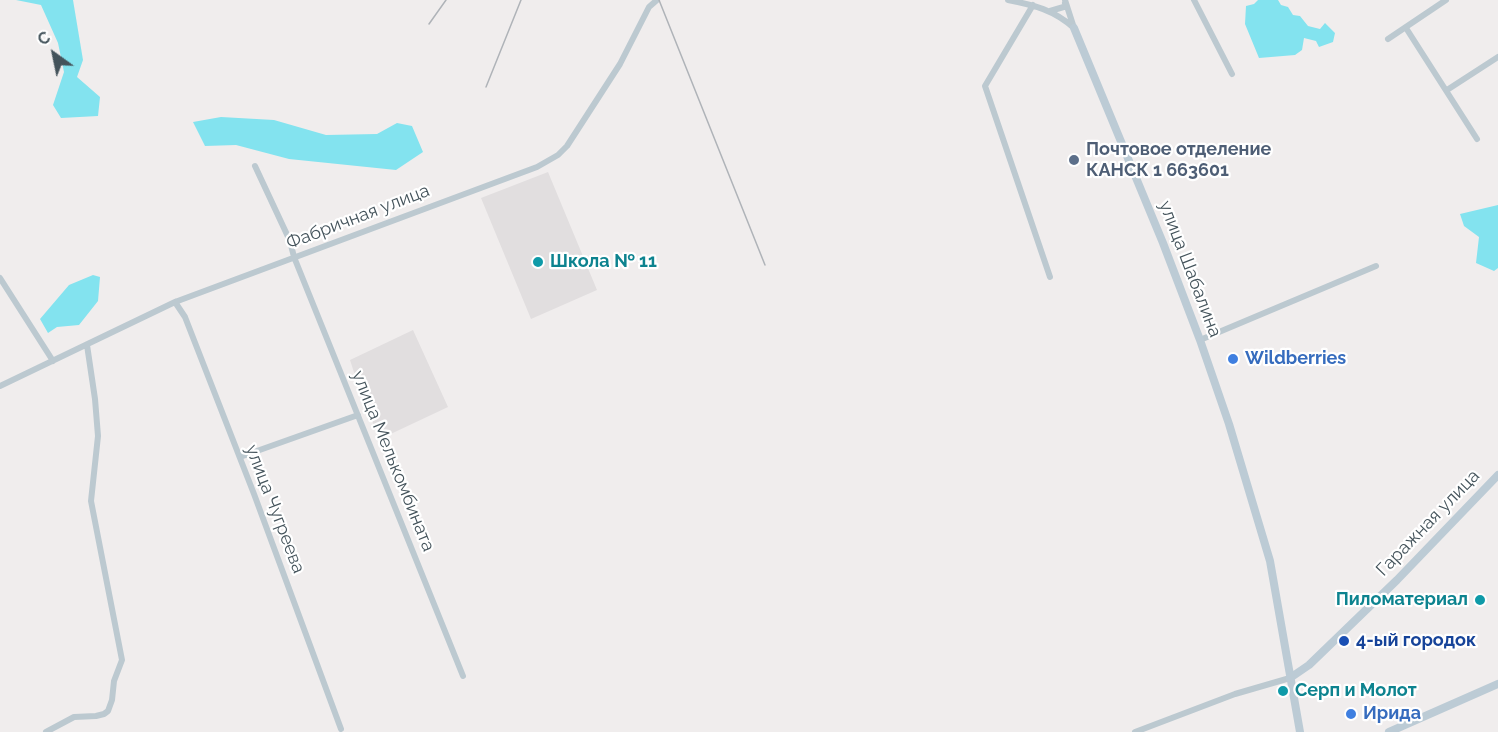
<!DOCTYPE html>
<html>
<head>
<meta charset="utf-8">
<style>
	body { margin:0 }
	#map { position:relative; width:1498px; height:732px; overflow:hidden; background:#f0eded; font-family:Raleway,sans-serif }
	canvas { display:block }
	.north { position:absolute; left:24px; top:24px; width:60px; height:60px; -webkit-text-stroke:4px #fff; paint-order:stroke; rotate:327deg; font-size:16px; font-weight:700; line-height:24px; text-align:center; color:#44535b }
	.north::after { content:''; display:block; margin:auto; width:21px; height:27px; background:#44535b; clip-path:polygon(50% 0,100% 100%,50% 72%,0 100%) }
</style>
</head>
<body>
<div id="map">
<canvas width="1498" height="732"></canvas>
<div class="north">С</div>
</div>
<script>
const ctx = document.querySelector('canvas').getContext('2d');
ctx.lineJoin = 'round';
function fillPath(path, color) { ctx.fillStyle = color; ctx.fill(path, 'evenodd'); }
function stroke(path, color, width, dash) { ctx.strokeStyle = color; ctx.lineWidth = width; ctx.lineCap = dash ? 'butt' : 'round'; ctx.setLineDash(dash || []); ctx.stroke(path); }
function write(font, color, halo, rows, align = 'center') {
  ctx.font = font + ' Raleway,sans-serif'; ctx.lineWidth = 4.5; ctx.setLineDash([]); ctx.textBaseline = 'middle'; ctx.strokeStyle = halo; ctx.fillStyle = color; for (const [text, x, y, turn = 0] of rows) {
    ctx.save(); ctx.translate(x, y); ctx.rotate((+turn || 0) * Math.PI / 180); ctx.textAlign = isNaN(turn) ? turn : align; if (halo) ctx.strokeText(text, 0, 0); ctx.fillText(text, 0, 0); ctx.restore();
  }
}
fillPath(new Path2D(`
	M 548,172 L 597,290 L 531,319 L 481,198 Z
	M 413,330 L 448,407 L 380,439 L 363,400 L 350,360 Z`), '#e1dedf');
fillPath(new Path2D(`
	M 16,0 L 73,0 L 83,60 L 77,77 L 100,97 L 98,116 L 61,118 L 53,105 L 64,72 L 58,43 L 41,5 Z
	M 1258,0 L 1278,0 L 1281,5 L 1288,7 L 1293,15 L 1300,16 L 1308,26 L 1320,29 L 1325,23 L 1335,33 L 1333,42 L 1319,47 L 1316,41 L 1304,38 L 1302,50 L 1295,55 L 1259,58 L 1245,24 L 1246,6 L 1254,4 Z
	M 221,117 L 274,120 L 326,135 L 377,134 L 397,123 L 412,126 L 423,152 L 396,170 L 289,159 L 236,145 L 205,146 L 193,122 Z
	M 1498,205 L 1498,268 L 1494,271 L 1476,263 L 1479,237 L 1464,226 L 1460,214 Z
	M 93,275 L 100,277 L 98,301 L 79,325 L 57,327 L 48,333 L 40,319 L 69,285 Z`), '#83e3ef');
stroke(new Path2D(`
	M 1008,0 C 1034,5 1054,10 1074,28
	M 1065,0 L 1074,28
	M 1194,0 L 1232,74
	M 1033,5 L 985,86 L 1050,277
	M 1050,11 L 1067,6 L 1065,3
	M 1406,28 L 1477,139
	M 1388,39 L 1446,0
	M 1447,90 L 1498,57
	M 255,166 L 290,241 L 294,257 L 463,676
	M 0,278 L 53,361
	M 175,302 L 185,317 L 254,494 L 341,729
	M 1200,340 L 1376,266
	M 0,386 L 175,302 L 537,167 L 558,155 L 567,146 L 620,64 L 649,7 L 657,0
	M 240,457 L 358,415
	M 46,732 L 74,717 L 96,716 L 104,714 L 108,711 L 112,700 L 114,681 L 122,660 L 91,501 L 98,436 L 95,399 L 87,345
	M 1135,732 L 1235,694 L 1290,678`), '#bcc9d0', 6);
stroke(new Path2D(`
	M 1074,28 L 1163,243 L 1200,340 L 1229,424 L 1270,561 L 1300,732
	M 1290,678 L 1309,665 L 1397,580 L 1498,475
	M 1389,732 L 1498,684`), '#bccbd5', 8);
stroke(new Path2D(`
	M 659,0 L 765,265
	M 429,24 L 446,0
	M 486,87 L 521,0`), '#afb3b8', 1.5);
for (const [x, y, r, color] of [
	[1074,160,6,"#5c6f8a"],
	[538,262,6,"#0f9aa8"],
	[1233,359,6,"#3f7fe0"],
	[1480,600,6,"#0f9aa8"],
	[1344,641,6,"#1a4fb4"],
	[1283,691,6,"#0f9aa8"],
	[1351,714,6,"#3f7fe0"]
]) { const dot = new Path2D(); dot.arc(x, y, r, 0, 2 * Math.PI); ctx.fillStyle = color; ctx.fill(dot); stroke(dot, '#fff', 2); }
write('bold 18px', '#4e5e75', '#fff', [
	["Почтовое отделение",1086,150],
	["КАНСК 1 663601",1086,171]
], 'left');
write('18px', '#44535b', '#fff', [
	["Фабричная улица",358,217,-21],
	["улица Шабалина",1190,269,69],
	["улица Мелькомбината",393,461,68],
	["улица Чугреева",275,509,69],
	["Гаражная улица",1428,523,-46]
]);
write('bold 18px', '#0d838f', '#fff', [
	["Школа № 11",550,262],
	["Пиломатериал",1468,600,"right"],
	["Серп и Молот",1295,691]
], 'left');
write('bold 18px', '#366cbe', '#fff', [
	["Wildberries",1245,359],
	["Ирида",1363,714]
], 'left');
write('bold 18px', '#164399', '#fff', [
	["4-ый городок",1356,641]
], 'left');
</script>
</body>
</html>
